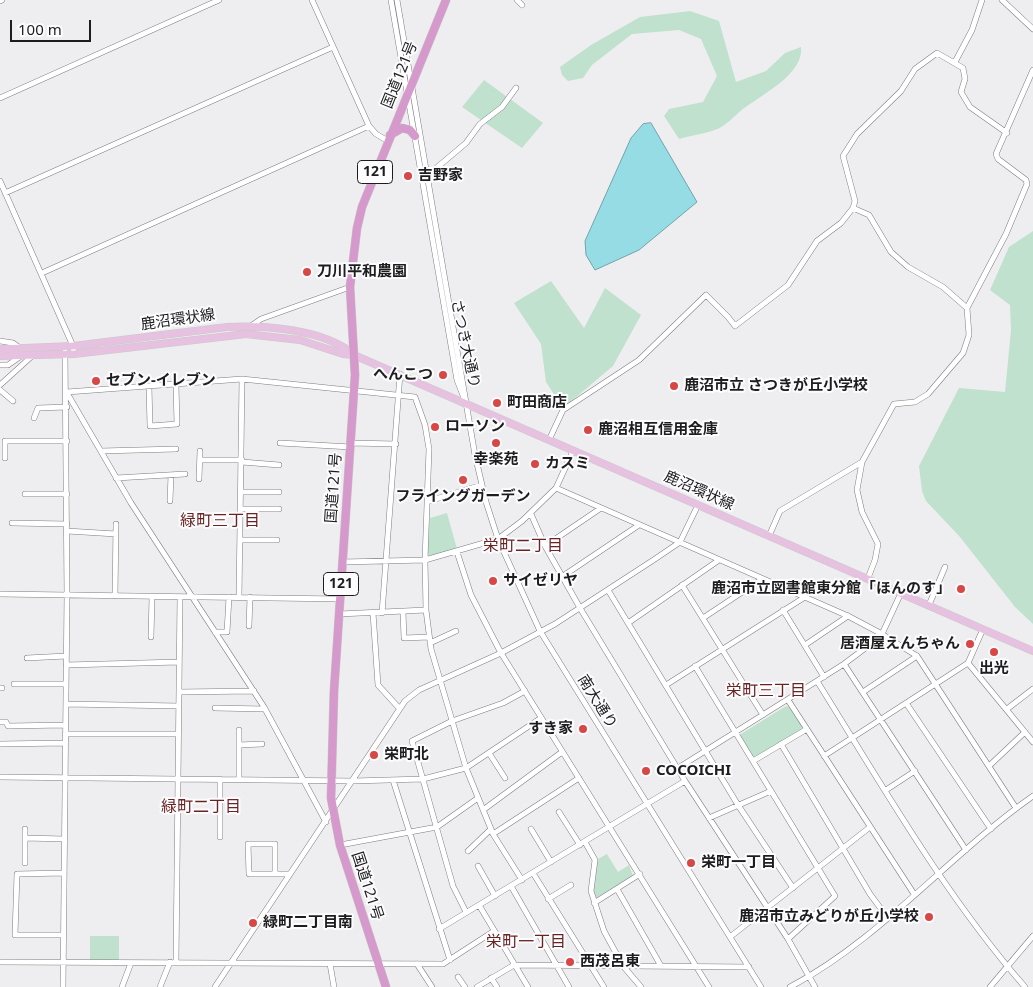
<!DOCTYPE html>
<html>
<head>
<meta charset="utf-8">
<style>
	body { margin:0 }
	#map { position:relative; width:1033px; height:987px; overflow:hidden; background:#eeeef1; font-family:"Noto Sans",sans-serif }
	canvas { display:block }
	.scale { position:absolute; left:10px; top:20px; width:81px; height:22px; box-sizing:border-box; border:2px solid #1d1d1e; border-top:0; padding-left:6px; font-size:15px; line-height:18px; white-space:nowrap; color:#1d1d1e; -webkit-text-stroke:4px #fcfcfe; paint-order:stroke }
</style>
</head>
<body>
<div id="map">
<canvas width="1033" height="987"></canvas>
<div class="scale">100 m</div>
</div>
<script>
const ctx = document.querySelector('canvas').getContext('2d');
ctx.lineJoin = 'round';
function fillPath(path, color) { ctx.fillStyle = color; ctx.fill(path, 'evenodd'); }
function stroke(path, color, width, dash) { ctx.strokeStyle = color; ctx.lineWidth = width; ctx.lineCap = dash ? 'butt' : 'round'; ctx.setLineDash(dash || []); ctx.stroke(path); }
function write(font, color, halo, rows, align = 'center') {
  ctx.font = font + ' "Noto Sans","Noto Sans JP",sans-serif'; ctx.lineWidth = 4; ctx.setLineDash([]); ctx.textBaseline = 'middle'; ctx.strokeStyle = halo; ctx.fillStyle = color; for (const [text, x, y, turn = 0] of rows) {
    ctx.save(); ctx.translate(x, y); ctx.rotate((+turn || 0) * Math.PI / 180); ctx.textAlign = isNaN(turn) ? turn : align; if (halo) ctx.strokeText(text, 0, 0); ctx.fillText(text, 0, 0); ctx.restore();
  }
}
fillPath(new Path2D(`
	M 690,11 L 719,21 L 736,82 L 766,71 L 785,53 L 801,47 C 804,72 767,92 750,104 C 740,110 733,119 723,126 C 712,133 692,135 679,139 L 664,116 L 669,109 L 703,102 L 717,76 L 701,39 L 679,30 L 632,34 L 592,65 L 583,78 L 568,81 L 562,75 L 560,67 L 591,45 L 640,17 Z
	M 484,80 L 543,123 L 522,148 L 462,107 Z
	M 1033,231 L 1033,624 L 1015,607 L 960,537 L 926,501 L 922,491 L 919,466 L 959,388 L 1005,392 L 1011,330 L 1010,305 L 990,290 L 1009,247 Z
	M 551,281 L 584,328 L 605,288 L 641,315 L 613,366 L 563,408 L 546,382 L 541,344 L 514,303 Z
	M 447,513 L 457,549 L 431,557 L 427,553 L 430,518 Z
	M 786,706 L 790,707 L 802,726 L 801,731 L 755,757 C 748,755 740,741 741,734 Z
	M 607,854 L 618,872 L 629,865 L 633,876 L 596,898 L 593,896 L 598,859 Z
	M 90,936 L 119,936 L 119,961 L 90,960 Z`), '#c0e1cd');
const water = new Path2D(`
	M 651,123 L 697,202 L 639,250 L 595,270 L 586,255 L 585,241 L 631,138 L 643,124 Z`);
fillPath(water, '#96dce4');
stroke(water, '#72a3a9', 1);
const minor = new Path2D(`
	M 312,0 L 369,126 L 376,134 L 388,141
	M 391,0 L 457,380 L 464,398
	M 397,0 L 475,455 L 486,502 L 498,539 L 540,631 L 761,987
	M 517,0 L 522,5
	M 1002,0 L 1033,29
	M 0,1 L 2,0
	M 955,62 L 972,30 L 982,0
	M 0,98 L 219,0
	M 428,175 L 466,143 L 480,124 L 502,107 L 516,88
	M 0,181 L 73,346 L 74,354
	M 5,193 L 333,47
	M 853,208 L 869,215 L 891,252 L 908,267 L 943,287 L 967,308
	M 42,273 L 369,126
	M 251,326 L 261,319 L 350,287
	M 0,341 L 13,343 L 20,348
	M 0,365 L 8,365 L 21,356
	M 0,385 L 32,356
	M 149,387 L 150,426 L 177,424 L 176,385
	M 0,390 L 13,401
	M 67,392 L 242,379 L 415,397 L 425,425 L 429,449 L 425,560 L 426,610 L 431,649 L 466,768 L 493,834 L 522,880
	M 67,393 L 131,503 L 264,707 L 326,822
	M 34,418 L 38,408 L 67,407
	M 549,440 L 563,410 L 639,360 L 706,295 L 728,317 L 735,326 L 788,285 L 817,241 L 841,223 L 853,208 L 855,201 L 843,156 L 857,134 L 901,91 L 915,69 L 937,53 L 963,68 L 965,79 L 961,92 L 970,107 L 1007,133
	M 280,443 L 351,447
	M 351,443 L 396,444
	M 101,451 L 176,449
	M 5,458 L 5,441 L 67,441
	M 200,460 L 242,460
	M 242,462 L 279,465
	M 116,478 L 185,474
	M 199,479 L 200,451
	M 556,488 L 848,616 L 882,634 L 917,656 L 1016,808
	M 241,492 L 279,492
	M 25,494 L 67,494
	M 170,501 L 171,475
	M 429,501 L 482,485
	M 241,509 L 279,509
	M 531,514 L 545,546 L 580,608 L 685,781 L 788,939 L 815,987
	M 12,523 L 67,524
	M 67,531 L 116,534
	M 769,536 L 780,511 L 862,462
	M 240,540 L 277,540
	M 545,546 L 601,508
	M 457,552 L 471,595 L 501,653 L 709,987
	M 343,562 L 425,560 L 498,539 L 522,521 L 556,488 L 573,451
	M 563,576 L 639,525
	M 868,578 L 875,560 L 878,544 L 862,512 L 857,490 L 862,462 L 894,404 L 915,402 L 928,394 L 963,353 L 969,335 L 967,308 L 1006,234 L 1027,184 L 1026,180 L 998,159 L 996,154 L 1033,70
	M 682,585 L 763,715
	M 608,590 L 738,805 L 793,888
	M 0,594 L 340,599
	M 115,596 L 116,524
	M 239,597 L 242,379
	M 929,605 L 945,567
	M 783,610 L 824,677
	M 403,612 L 404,638 L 429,637
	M 373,613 L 378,685 L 399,708
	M 382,613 L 400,374
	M 339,614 L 426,610
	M 703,618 L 762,579
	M 628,623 L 719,560
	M 249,626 L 250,597
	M 215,632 L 227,632 L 229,597
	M 151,637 L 152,597
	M 430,643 L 456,631
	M 805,645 L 848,616
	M 27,658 L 66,656
	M 968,663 L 1033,742
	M 844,664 L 966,850
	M 66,665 L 179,662
	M 695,666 L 835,896 L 788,939
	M 817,681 C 882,785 944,894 1025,987
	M 14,684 L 66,684
	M 666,685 L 805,597
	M 0,688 L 2,688
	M 179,692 L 254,691
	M 863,692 L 917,656
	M 788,700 L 914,894
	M 906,703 L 991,829
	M 66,704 L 179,706
	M 215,708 L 265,709
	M 1007,709 L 1033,689
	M 0,722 L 6,722 L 8,726 L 65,725
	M 65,734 L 178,734
	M 0,744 L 65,743
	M 781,744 L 870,894 L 887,917
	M 239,745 L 262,744
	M 489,753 L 505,778
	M 824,756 L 968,663 L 983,629
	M 753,761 L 807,729
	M 989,766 L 1025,732
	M 678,768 L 844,664 L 876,640 L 882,634 L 901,593
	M 0,777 L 353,781 L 423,779 L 466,768 L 541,718
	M 220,779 L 220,837
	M 239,779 L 239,730
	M 393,780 L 450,960
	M 886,790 L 915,771
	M 483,810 L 562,752
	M 559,812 L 580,845
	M 709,818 L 771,791
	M 531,829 L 551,862
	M 493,834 L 579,778
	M 25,838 L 64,839
	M 585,842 L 595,860 L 591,891 L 604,931 L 623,966 L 641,987
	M 340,845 L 437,827 L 478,798
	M 468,851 L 491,829
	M 25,863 L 25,829
	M 478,866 L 495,896
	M 275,873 L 275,844 L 248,844 L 249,874 L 290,874
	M 533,873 L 604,987
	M 511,886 L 569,987
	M 617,889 L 661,966
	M 548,899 L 571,885
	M 594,903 L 640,874
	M 479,905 L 528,987
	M 466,912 L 453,886 L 412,741 L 452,721 L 503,703 L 525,691
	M 439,929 L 685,781
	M 63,935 L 15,935 L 17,874 L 64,873
	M 730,937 L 870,827
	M 0,962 L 443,964 L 494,931
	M 176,962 L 180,597
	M 330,964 L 334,987
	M 417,964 L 432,987
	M 458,977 L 465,987
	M 491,978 L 497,987
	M 63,987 L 67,595 L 65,352
	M 122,987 L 131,963
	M 160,987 L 170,962
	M 215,987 L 405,701 L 419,690 L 501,653 L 555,624 L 655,559 L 680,542 L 698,505
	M 477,987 L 514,965 L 749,967
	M 790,987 C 881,939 949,855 1033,796
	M 990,987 L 1033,936`);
const major = new Path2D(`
	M 0,349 L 73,346 L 227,327 C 264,325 325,329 354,355
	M 0,356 L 74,354 L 246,334 L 300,340 L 343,354 L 354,355 L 1033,651`);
const highway = new Path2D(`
	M 390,135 L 402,128 L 410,130 L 415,136
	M 386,987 L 340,845 L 331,798 L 334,691 L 355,375 L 350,287 L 357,228 L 362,207 L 446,0`);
stroke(minor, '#7d7d80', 6);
stroke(major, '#c9c9c9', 8);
stroke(highway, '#c9c9c9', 9);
stroke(minor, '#fff', 5);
stroke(major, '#e6c2e0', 7);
stroke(highway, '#d59acb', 8);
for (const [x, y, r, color] of [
	[408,176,5,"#d64746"],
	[307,272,5,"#d64746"],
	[443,375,5,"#d64746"],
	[96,381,5,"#d64746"],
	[674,386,5,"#d64746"],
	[497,403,5,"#d64746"],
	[435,427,5,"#d64746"],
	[588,430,5,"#d64746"],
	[496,443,5,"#d64746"],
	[535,464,5,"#d64746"],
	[463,480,5,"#d64746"],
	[493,581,5,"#d64746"],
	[961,589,5,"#d64746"],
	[970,644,5,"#d64746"],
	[994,652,5,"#d64746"],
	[583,729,5,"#d64746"],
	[374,755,5,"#d64746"],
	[646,771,5,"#d64746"],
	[691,863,5,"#d64746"],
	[929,917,5,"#d64746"],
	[253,923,5,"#d64746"],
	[570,962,5,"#d64746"]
]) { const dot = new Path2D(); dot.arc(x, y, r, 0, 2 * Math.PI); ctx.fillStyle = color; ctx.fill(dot); stroke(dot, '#fcfcfe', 2); }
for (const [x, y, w] of [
	[375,172,35],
	[341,584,35]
]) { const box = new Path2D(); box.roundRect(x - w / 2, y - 11.5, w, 23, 4); ctx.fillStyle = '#fcfcfe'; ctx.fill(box); stroke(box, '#1d1d1e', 1); }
write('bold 14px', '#1d1d1e', null, [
	["121",375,172],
	["121",341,584]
]);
write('15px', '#1d1d1e', '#fcfcfe', [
	["国道121号",400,75,-68],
	["鹿沼環状線",178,320,-8],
	["さつき大通り",465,344,78],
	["国道121号",334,488,-86],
	["鹿沼環状線",699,491,24],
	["南大通り",597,702,58],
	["国道121号",367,886,72]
]);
write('bold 15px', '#1d1d1e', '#fcfcfe', [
	["吉野家",418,176],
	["刀川平和農園",317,272],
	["へんこつ",433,375,"right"],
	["セブン-イレブン",106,381],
	["鹿沼市立 さつきが丘小学校",684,386],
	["町田商店",507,403],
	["ローソン",445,427],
	["鹿沼相互信用金庫",598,430],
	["幸楽苑",496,460,"center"],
	["カスミ",545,464],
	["フライングガーデン",463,497,"center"],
	["サイゼリヤ",503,581],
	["鹿沼市立図書館東分館「ほんのす」",951,589,"right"],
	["居酒屋えんちゃん",960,644,"right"],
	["出光",994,669,"center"],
	["すき家",573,729,"right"],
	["栄町北",384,755],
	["COCOICHI",656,771],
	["栄町一丁目",701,863],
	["鹿沼市立みどりが丘小学校",919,917,"right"],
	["緑町二丁目南",263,923],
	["西茂呂東",580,962]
], 'left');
write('16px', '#682322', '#fcfcfe', [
	["緑町三丁目",220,521],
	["栄町二丁目",523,546],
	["栄町三丁目",766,691],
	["緑町二丁目",201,807],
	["栄町一丁目",526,942]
]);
</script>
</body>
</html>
